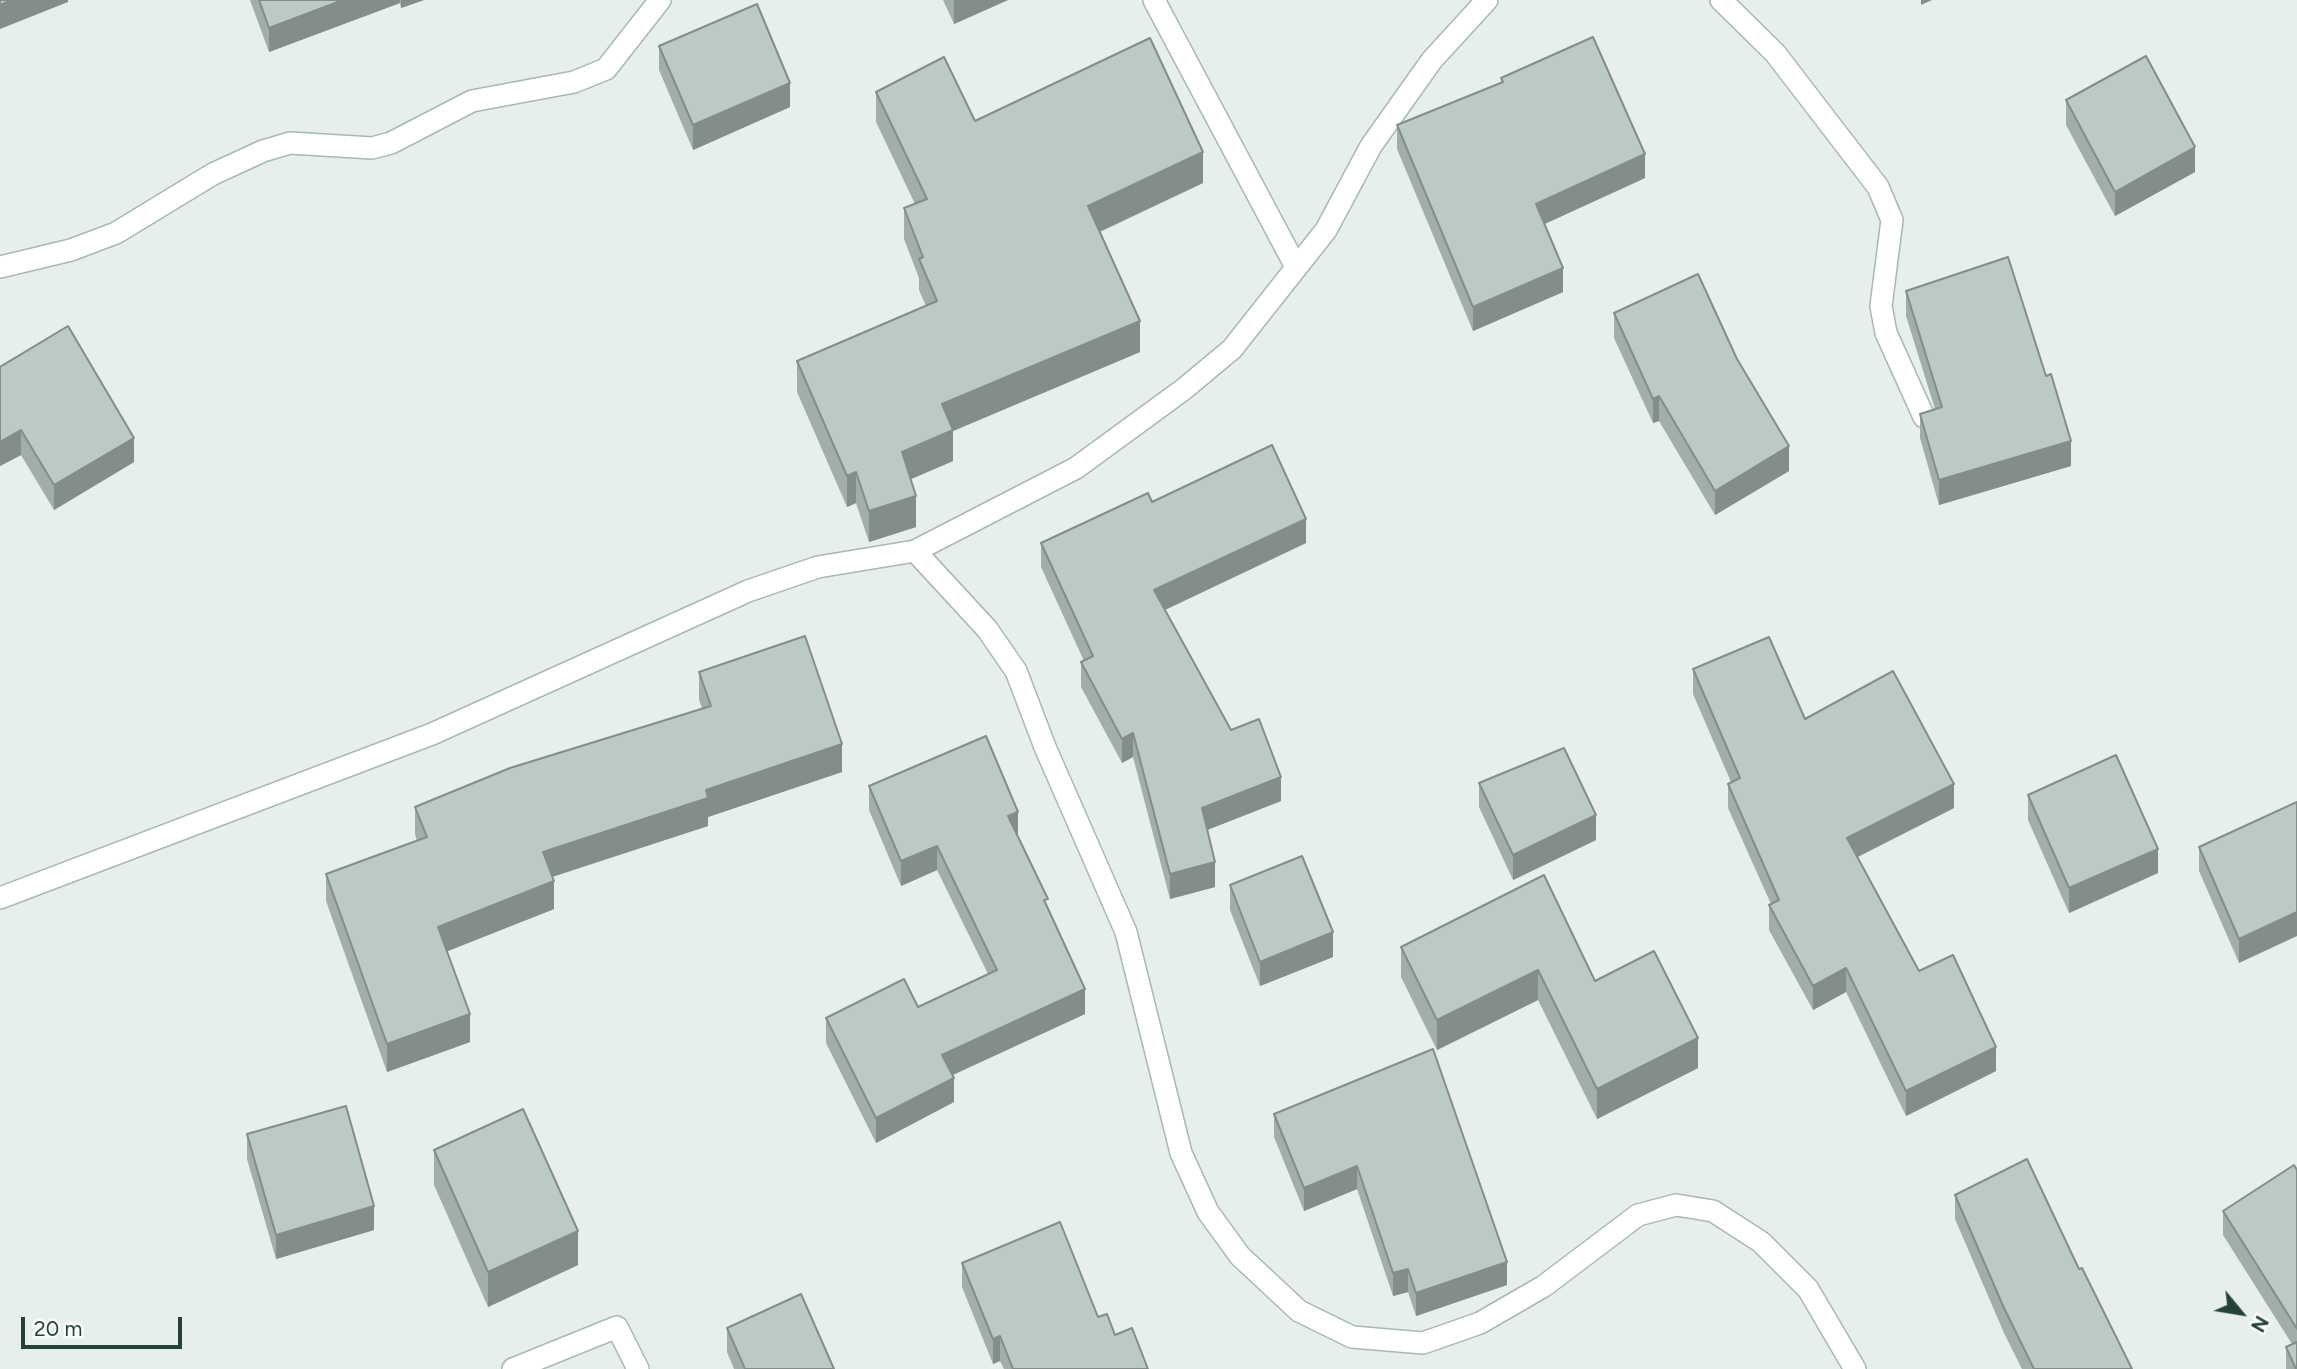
<!DOCTYPE html>
<html>
<head>
<meta charset="utf-8">
<style>
	body { margin:0 }
	#map { position:relative; width:2297px; height:1369px; overflow:hidden; background:#e6efeb; font-family:Figtree,sans-serif }
	canvas { display:block }
	.north { position:absolute; left:2206px; top:1278px; width:70px; height:70px; -webkit-text-stroke:5px #f7fbf9; paint-order:stroke; rotate:120deg; font-size:19px; font-weight:700; line-height:28px; text-align:center; color:#24423a }
	.north::after { content:''; display:block; margin:auto; width:24px; height:32px; background:#24423a; clip-path:polygon(50% 0,100% 100%,50% 72%,0 100%) }
	.scale { position:absolute; left:21px; top:1317px; width:161px; height:32px; box-sizing:border-box; border:4px solid #24423a; border-top:0; padding-left:9px; font-size:21px; line-height:24px; white-space:nowrap; color:#24423a; -webkit-text-stroke:5px #f7fbf9; paint-order:stroke }
</style>
</head>
<body>
<div id="map">
<canvas width="2297" height="1369"></canvas>
<div class="north">N</div>
<div class="scale">20 m</div>
</div>
<script>
const ctx = document.querySelector('canvas').getContext('2d');
ctx.lineJoin = 'round';
function stroke(path, color, width, dash) { ctx.strokeStyle = color; ctx.lineWidth = width; ctx.lineCap = dash ? 'butt' : 'round'; ctx.setLineDash(dash || []); ctx.stroke(path); }
function fillPath(path, color) { ctx.fillStyle = color; ctx.fill(path, 'evenodd'); }
const minor = new Path2D(`
	M 1154,0 L 1295,265
	M 1721,0 L 1775,53 L 1878,187 L 1892,220 L 1881,306 L 1886,333 L 1924,417
	M 0,267 L 71,250 L 116,233 L 213,174 L 263,151 L 290,143 L 372,148 L 391,143 L 472,101 L 574,82 L 606,69 L 660,0
	M 915,551 L 987,629 L 1016,671 L 1045,747 L 1126,932 L 1181,1153 L 1208,1212 L 1240,1256 L 1299,1311 L 1352,1337 L 1423,1343 L 1480,1323 L 1544,1286 L 1638,1215 L 1676,1205 L 1713,1211 L 1761,1242 L 1808,1289 L 1855,1369
	M 0,898 L 432,734 L 748,591 L 818,567 L 915,551 L 1076,468 L 1184,389 L 1232,349 L 1326,230 L 1371,146 L 1432,60 L 1487,0
	M 513,1369 L 617,1327 L 638,1369`);
stroke(minor, '#a8b8b2', 24);
stroke(minor, '#fff', 21);
fillPath(new Path2D(`
	M 250,0 L 424,0 L 401,8 L 400,3 L 269,52 Z
	M 943,0 L 1008,0 L 954,24 Z
	M 659,46 L 790,107 L 693,150 L 659,70 Z
	M 1501,78 L 1645,178 L 1544,224 L 1563,292 L 1473,331 L 1397,149 L 1397,125 L 1501,83 Z
	M 876,92 L 975,121 L 1203,183 L 1100,232 L 1140,352 L 953,431 L 953,461 L 911,479 L 916,527 L 869,542 L 856,503 L 847,507 L 797,392 L 797,361 L 926,306 L 919,290 L 919,278 L 904,239 L 904,208 L 915,204 L 876,122 Z
	M 2066,100 L 2195,172 L 2115,216 L 2066,125 Z
	M 1906,291 L 2071,466 L 1939,505 L 1920,438 L 1920,414 L 1935,409 L 1906,316 Z
	M 1614,313 L 1789,471 L 1715,515 L 1659,421 L 1653,423 L 1614,338 Z
	M 0,367 L 134,462 L 54,510 L 21,455 L 0,466 Z
	M 1152,502 L 1306,543 L 1165,610 L 1231,730 L 1281,801 L 1207,830 L 1215,887 L 1170,899 L 1133,757 L 1122,763 L 1081,687 L 1081,662 L 1084,661 L 1041,567 L 1041,543 Z
	M 1693,669 L 1805,719 L 1954,808 L 1858,857 L 1919,971 L 1996,1071 L 1906,1116 L 1846,992 L 1813,1010 L 1769,930 L 1769,905 L 1771,904 L 1728,808 L 1728,784 L 1731,782 L 1693,694 Z
	M 699,672 L 842,772 L 708,817 L 708,826 L 552,876 L 554,909 L 447,951 L 470,1042 L 387,1072 L 326,901 L 326,874 L 417,841 L 415,834 L 415,807 L 702,708 L 699,700 Z
	M 1479,783 L 1596,840 L 1513,880 L 1479,807 Z
	M 869,786 L 1018,836 L 1017,836 L 1048,909 L 1085,1014 L 952,1075 L 954,1102 L 876,1143 L 826,1043 L 826,1018 L 918,1007 L 988,974 L 937,870 L 901,886 L 869,810 Z
	M 2028,795 L 2158,873 L 2069,913 L 2028,820 Z
	M 2297,802 L 2239,963 L 2199,871 L 2199,847 Z
	M 1230,885 L 1333,957 L 1260,986 L 1230,910 Z
	M 1401,947 L 1595,981 L 1698,1068 L 1597,1119 L 1538,1000 L 1437,1050 L 1401,977 Z
	M 1433,1049 L 1507,1285 L 1416,1316 L 1408,1292 L 1393,1296 L 1357,1189 L 1304,1211 L 1274,1137 L 1274,1114 Z
	M 247,1134 L 374,1230 L 276,1259 L 247,1159 Z
	M 434,1150 L 578,1265 L 488,1307 L 434,1185 Z
	M 2297,1170 L 2297,1369 L 2286,1369 L 2286,1347 L 2292,1344 L 2223,1235 L 2223,1211 Z
	M 1955,1195 L 2079,1269 L 2132,1369 L 2022,1369 L 2004,1333 L 1955,1219 Z
	M 962,1263 L 1098,1317 L 1148,1369 L 1004,1369 L 1000,1361 L 993,1364 L 962,1287 Z
	M 727,1328 L 834,1369 L 734,1369 L 727,1352 Z`), '#a1aea9');
fillPath(new Path2D(`
	M 11,0 L 68,0 L 68,2 L 0,29 L 0,5 Z
	M 343,0 L 400,0 L 400,3 L 269,52 L 269,28 Z
	M 401,0 L 424,0 L 401,8 Z
	M 954,0 L 1008,0 L 954,24 Z
	M 1921,0 L 1932,0 L 1921,5 Z
	M 790,83 L 790,107 L 693,150 L 693,125 Z
	M 2195,147 L 2195,172 L 2115,216 L 2115,192 Z
	M 1203,152 L 1203,183 L 1088,237 L 1088,206 Z
	M 1645,154 L 1645,178 L 1536,228 L 1536,204 Z
	M 1563,268 L 1563,292 L 1473,331 L 1473,307 Z
	M 1140,321 L 1140,352 L 953,431 L 953,461 L 902,483 L 902,452 L 942,404 Z
	M 1659,396 L 1659,421 L 1653,423 L 1653,399 Z
	M 21,430 L 21,455 L 0,466 L 0,442 Z
	M 134,438 L 134,462 L 54,510 L 54,485 Z
	M 2071,441 L 2071,466 L 1939,505 L 1939,480 Z
	M 1789,446 L 1789,471 L 1715,515 L 1715,491 Z
	M 856,472 L 856,503 L 847,507 L 847,476 Z
	M 916,496 L 916,527 L 869,542 L 869,511 Z
	M 1306,519 L 1306,543 L 1154,615 L 1154,590 Z
	M 1133,733 L 1133,757 L 1122,763 L 1122,739 Z
	M 842,744 L 842,772 L 708,817 L 708,826 L 543,880 L 543,852 L 706,790 Z
	M 1281,777 L 1281,801 L 1202,832 L 1202,808 Z
	M 1954,784 L 1954,808 L 1847,862 L 1847,838 Z
	M 1018,812 L 1018,836 L 1008,841 L 1008,816 Z
	M 1596,815 L 1596,840 L 1513,880 L 1513,855 Z
	M 937,846 L 937,870 L 901,886 L 901,861 Z
	M 2158,849 L 2158,873 L 2069,913 L 2069,888 Z
	M 1215,862 L 1215,887 L 1170,899 L 1170,874 Z
	M 554,881 L 554,909 L 438,955 L 438,927 Z
	M 2297,912 L 2297,936 L 2239,963 L 2239,939 Z
	M 1333,932 L 1333,957 L 1260,986 L 1260,962 Z
	M 1846,968 L 1846,992 L 1813,1010 L 1813,986 Z
	M 1538,970 L 1538,1000 L 1437,1050 L 1437,1020 Z
	M 1085,989 L 1085,1014 L 942,1080 L 942,1055 Z
	M 470,1014 L 470,1042 L 387,1072 L 387,1044 Z
	M 1698,1038 L 1698,1068 L 1597,1119 L 1597,1089 Z
	M 1996,1047 L 1996,1071 L 1906,1116 L 1906,1091 Z
	M 954,1078 L 954,1102 L 876,1143 L 876,1118 Z
	M 1357,1166 L 1357,1189 L 1304,1211 L 1304,1188 Z
	M 374,1206 L 374,1230 L 276,1259 L 276,1235 Z
	M 578,1231 L 578,1265 L 488,1307 L 488,1272 Z
	M 1507,1262 L 1507,1285 L 1416,1316 L 1416,1293 Z
	M 1408,1269 L 1408,1292 L 1393,1296 L 1393,1273 Z
	M 1000,1336 L 1000,1361 L 993,1364 L 993,1339 Z`), '#838d89');
const building = new Path2D(`
	M 0,0 L 11,0 L 0,5 Z
	M 259,0 L 343,0 L 269,28 Z
	M 757,4 L 790,83 L 693,125 L 659,46 Z
	M 1593,37 L 1645,154 L 1536,204 L 1563,268 L 1473,307 L 1397,125 L 1503,82 L 1501,78 Z
	M 1150,38 L 1203,152 L 1088,206 L 1140,321 L 942,404 L 953,430 L 902,452 L 916,496 L 869,511 L 856,472 L 847,476 L 797,361 L 937,301 L 919,259 L 923,257 L 904,208 L 927,199 L 876,92 L 944,57 L 975,121 Z
	M 2146,56 L 2195,147 L 2115,192 L 2066,100 Z
	M 2008,257 L 2046,376 L 2051,374 L 2071,441 L 1939,480 L 1920,414 L 1942,407 L 1906,291 Z
	M 1698,274 L 1737,359 L 1789,446 L 1715,491 L 1659,396 L 1653,399 L 1614,313 Z
	M 68,326 L 134,438 L 54,485 L 21,430 L 0,442 L 0,367 Z
	M 1272,445 L 1306,519 L 1154,590 L 1231,730 L 1259,719 L 1281,777 L 1202,808 L 1215,862 L 1170,874 L 1133,733 L 1122,739 L 1081,662 L 1093,656 L 1041,543 L 1148,493 L 1152,502 Z
	M 805,636 L 842,744 L 706,790 L 708,798 L 543,852 L 554,881 L 438,927 L 470,1014 L 387,1044 L 326,874 L 427,837 L 415,807 L 510,768 L 711,706 L 699,672 Z
	M 1769,637 L 1805,719 L 1893,671 L 1954,784 L 1847,838 L 1919,971 L 1953,955 L 1996,1047 L 1906,1091 L 1846,968 L 1813,986 L 1769,905 L 1779,900 L 1728,784 L 1740,778 L 1693,669 Z
	M 986,736 L 1018,812 L 1008,816 L 1048,899 L 1044,900 L 1085,989 L 942,1055 L 954,1078 L 876,1118 L 826,1018 L 904,979 L 918,1007 L 997,970 L 937,846 L 901,861 L 869,786 Z
	M 1564,748 L 1596,815 L 1513,855 L 1479,783 Z
	M 2116,755 L 2158,849 L 2069,888 L 2028,795 Z
	M 2297,802 L 2297,912 L 2239,939 L 2199,847 Z
	M 1302,856 L 1333,932 L 1260,962 L 1230,885 Z
	M 1544,875 L 1595,981 L 1654,951 L 1698,1038 L 1597,1089 L 1538,970 L 1437,1020 L 1401,947 Z
	M 1433,1049 L 1507,1262 L 1416,1293 L 1408,1269 L 1393,1273 L 1357,1166 L 1304,1188 L 1274,1114 Z
	M 346,1106 L 374,1206 L 276,1235 L 247,1134 Z
	M 523,1109 L 578,1231 L 488,1272 L 434,1150 Z
	M 2027,1159 L 2079,1269 L 2082,1268 L 2132,1369 L 2034,1369 L 2004,1308 L 1955,1195 Z
	M 2294,1165 L 2297,1170 L 2297,1329 L 2223,1211 Z
	M 1060,1222 L 1098,1317 L 1107,1314 L 1115,1335 L 1132,1328 L 1148,1369 L 1013,1369 L 1000,1336 L 993,1339 L 962,1263 Z
	M 801,1294 L 834,1369 L 745,1369 L 727,1328 Z
	M 2297,1342 L 2297,1369 L 2296,1369 L 2286,1347 Z`);
fillPath(building, '#bbcac4');
stroke(building, '#838d89', 2);
</script>
</body>
</html>
